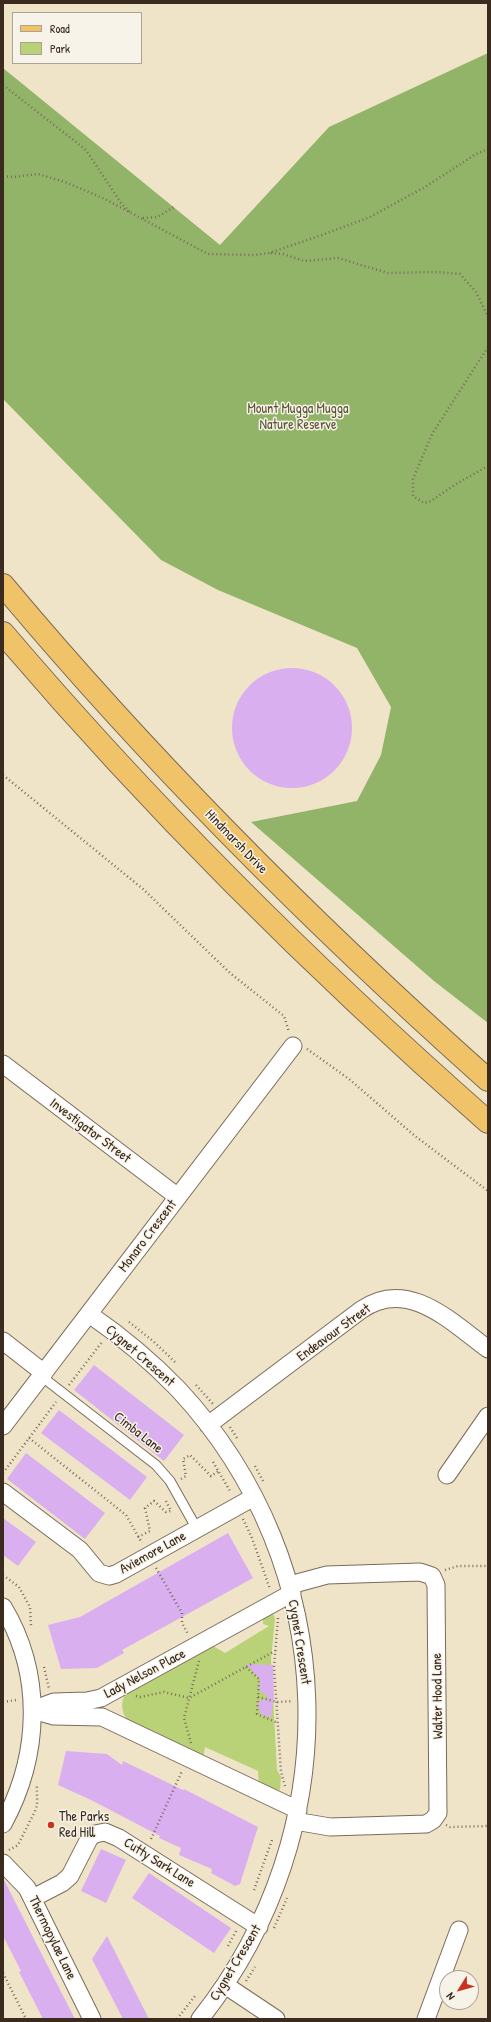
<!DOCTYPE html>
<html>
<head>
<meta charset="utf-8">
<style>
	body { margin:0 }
	#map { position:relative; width:491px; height:2022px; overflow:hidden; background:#efe4c8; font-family:"Patrick Hand",sans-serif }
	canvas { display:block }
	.frame { position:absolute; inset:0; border:4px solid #3b2a1e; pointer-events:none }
	.legend { position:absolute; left:12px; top:12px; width:130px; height:52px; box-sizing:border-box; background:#f7f3e8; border:1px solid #aca397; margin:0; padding:5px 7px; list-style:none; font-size:12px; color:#3b2a1e }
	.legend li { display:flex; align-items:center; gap:8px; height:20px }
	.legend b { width:20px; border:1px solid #aca397 }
	.north { position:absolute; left:439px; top:1970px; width:40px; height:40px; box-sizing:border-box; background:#f7f3e8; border:1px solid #aca397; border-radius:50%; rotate:233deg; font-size:11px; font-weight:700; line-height:16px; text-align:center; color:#3b2a1e }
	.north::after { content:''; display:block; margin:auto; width:14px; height:18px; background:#c8321e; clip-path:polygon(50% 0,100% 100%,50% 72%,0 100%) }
</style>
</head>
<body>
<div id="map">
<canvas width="491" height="2022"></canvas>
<div class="frame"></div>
<ul class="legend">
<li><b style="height:5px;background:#f1c369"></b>Road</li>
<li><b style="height:11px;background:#b9d277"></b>Park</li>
</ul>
<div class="north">N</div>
</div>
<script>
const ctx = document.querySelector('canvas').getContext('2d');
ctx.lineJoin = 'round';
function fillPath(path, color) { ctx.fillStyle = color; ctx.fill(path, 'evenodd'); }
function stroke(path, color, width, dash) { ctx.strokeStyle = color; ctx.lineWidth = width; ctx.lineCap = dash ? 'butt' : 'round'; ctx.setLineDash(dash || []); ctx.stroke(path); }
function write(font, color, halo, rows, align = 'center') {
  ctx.font = font + ' "Patrick Hand",sans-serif'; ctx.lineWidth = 3; ctx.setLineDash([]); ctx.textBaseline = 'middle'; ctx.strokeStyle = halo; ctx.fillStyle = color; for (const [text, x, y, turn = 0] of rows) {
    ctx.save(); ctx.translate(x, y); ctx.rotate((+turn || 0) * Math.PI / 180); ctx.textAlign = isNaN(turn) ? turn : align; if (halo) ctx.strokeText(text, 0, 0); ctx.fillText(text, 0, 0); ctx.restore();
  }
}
fillPath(new Path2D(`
	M 273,1614 L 275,1619 L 271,1659 L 277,1770 L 281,1777 L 280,1790 L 259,1787 L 258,1771 L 205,1747 L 203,1759 L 128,1722 C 120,1710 120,1699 129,1689 L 210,1644 L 225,1653 L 269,1626 L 263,1624 L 263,1616 Z`), '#b9d277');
fillPath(new Path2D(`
	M 488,53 L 488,1023 L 434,981 L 251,822 L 357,801 L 381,755 L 391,707 L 357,648 L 218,590 L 161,560 L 3,399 L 3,68 L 220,245 L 329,127 Z`), '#92b468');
fillPath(new Path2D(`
	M232 728a60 60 0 1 1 120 0a60 60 0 1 1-120 0Z
	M 94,1365 L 184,1435 L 164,1461 L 74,1390 Z
	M 59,1410 L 147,1477 L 130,1500 L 41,1433 Z
	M 26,1453 L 105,1513 L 85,1539 L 7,1479 Z
	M 3,1518 L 36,1542 L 18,1566 L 3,1555 Z
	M 228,1533 L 253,1578 L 122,1650 L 124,1653 L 97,1668 L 61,1669 L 48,1625 L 80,1617 Z
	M 246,1664 L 273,1665 L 274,1700 L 273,1699 L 271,1718 L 261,1714 L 257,1703 L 269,1697 L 259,1690 L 260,1679 Z
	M 66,1751 L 107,1754 L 122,1765 L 123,1761 L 183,1790 L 184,1789 L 258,1827 L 240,1884 L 235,1886 L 211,1873 L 212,1869 L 179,1855 L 181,1848 L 159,1838 L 160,1836 L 91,1800 L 58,1785 Z
	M 101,1849 L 126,1860 L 106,1903 L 81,1891 Z
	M 149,1873 L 231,1928 L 214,1953 L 132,1898 Z
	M 3,1878 L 37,1945 L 75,2019 L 43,2019 L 19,1972 L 21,1971 L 3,1936 Z
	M 107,1936 L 149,2019 L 123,2019 L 92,1959 Z`), '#daaff0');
const lane = new Path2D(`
	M 41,1376 L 156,1465 L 170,1481 L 197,1529`);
const street = new Path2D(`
	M 3,1064 L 178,1197
	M 89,1314 C 121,1336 151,1361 178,1389 C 343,1566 349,1831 200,2019
	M 3,1341 L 44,1373
	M 208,1425 L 361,1310 C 408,1277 451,1322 488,1349
	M 3,1426 L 293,1046
	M 447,1475 L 488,1416
	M 3,1492 L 80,1550 L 99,1573 L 109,1576 L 116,1574 L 254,1497
	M 290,1585 L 327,1575 L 420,1572 L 432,1576 L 436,1585 L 438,1813 L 433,1820 L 426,1824 L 330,1827 L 295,1821
	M 3,1607 C 44,1675 40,1756 3,1824
	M 33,1710 L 54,1702 L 87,1701 L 101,1698 L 292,1593
	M 33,1710 L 54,1716 L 102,1717 L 298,1810
	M 3,1863 L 27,1888 L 92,2019
	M 33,1898 L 62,1883 L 70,1876 L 90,1837 L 95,1834 L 105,1832 L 119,1838 L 259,1927
	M 225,1985 L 276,2019
	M 426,2019 L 459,1930`);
const primary = new Path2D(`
	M 3,585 C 152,763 315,926 488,1080
	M 3,633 C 152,808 315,970 488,1122`);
stroke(lane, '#7a6b5a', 11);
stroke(street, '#7a6b5a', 19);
stroke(primary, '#7a6b5a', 24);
stroke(new Path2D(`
	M 3,85 L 86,150 L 121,203 L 130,212
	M 3,176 L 13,177 L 38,174 L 65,182 L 105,199 L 208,254 L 254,255 L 269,253 L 322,235 L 370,217 L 425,187 L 476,154 L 488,149
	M 143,218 L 157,217 L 174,207
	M 271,253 L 283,254 L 304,261 L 338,258 L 388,273 L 437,272 L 460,274 L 476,292 L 488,317
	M 488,347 L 432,434 L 413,479 L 413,496 L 424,503 L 431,501 L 456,484 L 488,466
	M 3,775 L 143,889 L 230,973 L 284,1016 L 289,1032
	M 307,1049 L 349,1079 L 415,1136 L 488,1191
	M 129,1322 L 153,1341 L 175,1362
	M 69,1385 L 102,1342
	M 196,1385 L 213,1404
	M 230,1427 L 237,1438
	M 29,1438 L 126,1515 L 142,1543
	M 213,1462 L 230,1491
	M 255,1466 L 263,1481
	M 3,1473 L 56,1402
	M 181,1479 L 186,1476 L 183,1459 L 190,1455 L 211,1476 L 219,1471
	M 243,1519 L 252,1538 L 270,1589
	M 138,1537 L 150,1531 L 145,1508 L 154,1501 L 166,1512 L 171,1511 L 166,1501
	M 156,1568 L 182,1613 L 182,1623 L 188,1634
	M 445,1570 L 458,1566 L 488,1566
	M 3,1575 L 19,1587 L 30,1607 L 31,1626
	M 278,1618 L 274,1667 L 281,1772 L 285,1786
	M 44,1667 L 49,1689
	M 246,1667 L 259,1679 L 257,1714 L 278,1723
	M 136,1696 L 140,1697 L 164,1692 L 189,1698 L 275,1651
	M 258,1697 L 277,1702 L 293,1701
	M 3,1702 L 16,1700
	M 191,1743 L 184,1718 L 199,1661
	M 446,1825 L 450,1827 L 488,1826
	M 151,1839 L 182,1771
	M 9,1850 L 18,1845 L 35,1811 C 39,1802 36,1794 37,1785
	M 254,1890 L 272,1840
	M 274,1928 L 287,1898
	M 228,1946 L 236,1931
	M 3,1973 L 26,2019
	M 246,1981 L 255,1967
	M 177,2019 L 195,1996`), '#7a6b5a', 2.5, [1, 3]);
stroke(lane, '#fff', 9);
stroke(street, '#fff', 17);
stroke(primary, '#f1c369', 22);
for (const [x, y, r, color] of [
	[51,1825,4,"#c8321e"]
]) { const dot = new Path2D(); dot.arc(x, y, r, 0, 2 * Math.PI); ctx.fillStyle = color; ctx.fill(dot); stroke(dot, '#f7f3e8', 1.5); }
write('14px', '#5a5434', '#f7f3e8', [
	["Mount Mugga Mugga",298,409],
	["Nature Reserve",298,425]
]);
write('14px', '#3b2a1e', '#f7f3e8', [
	["Hindmarsh Drive",236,842,46],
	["Investigator Street",90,1131,37],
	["Monaro Crescent",148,1236,-53],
	["Endeavour Street",334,1333,-36],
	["Cygnet Crescent",140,1356,41],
	["Cimba Lane",138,1433,38],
	["Aviemore Lane",153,1553,-29],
	["Cygnet Crescent",299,1642,81],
	["Lady Nelson Place",145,1674,-28],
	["Walter Hood Lane",438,1696,-91],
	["Cutty Sark Lane",159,1863,32],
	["Thermopylae Lane",52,1938,64],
	["Cygnet Crescent",236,1963,-59]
]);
write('14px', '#3b2a1e', '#f7f3e8', [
	["The Parks",59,1817],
	["Red Hill",59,1833]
], 'left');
</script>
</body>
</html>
